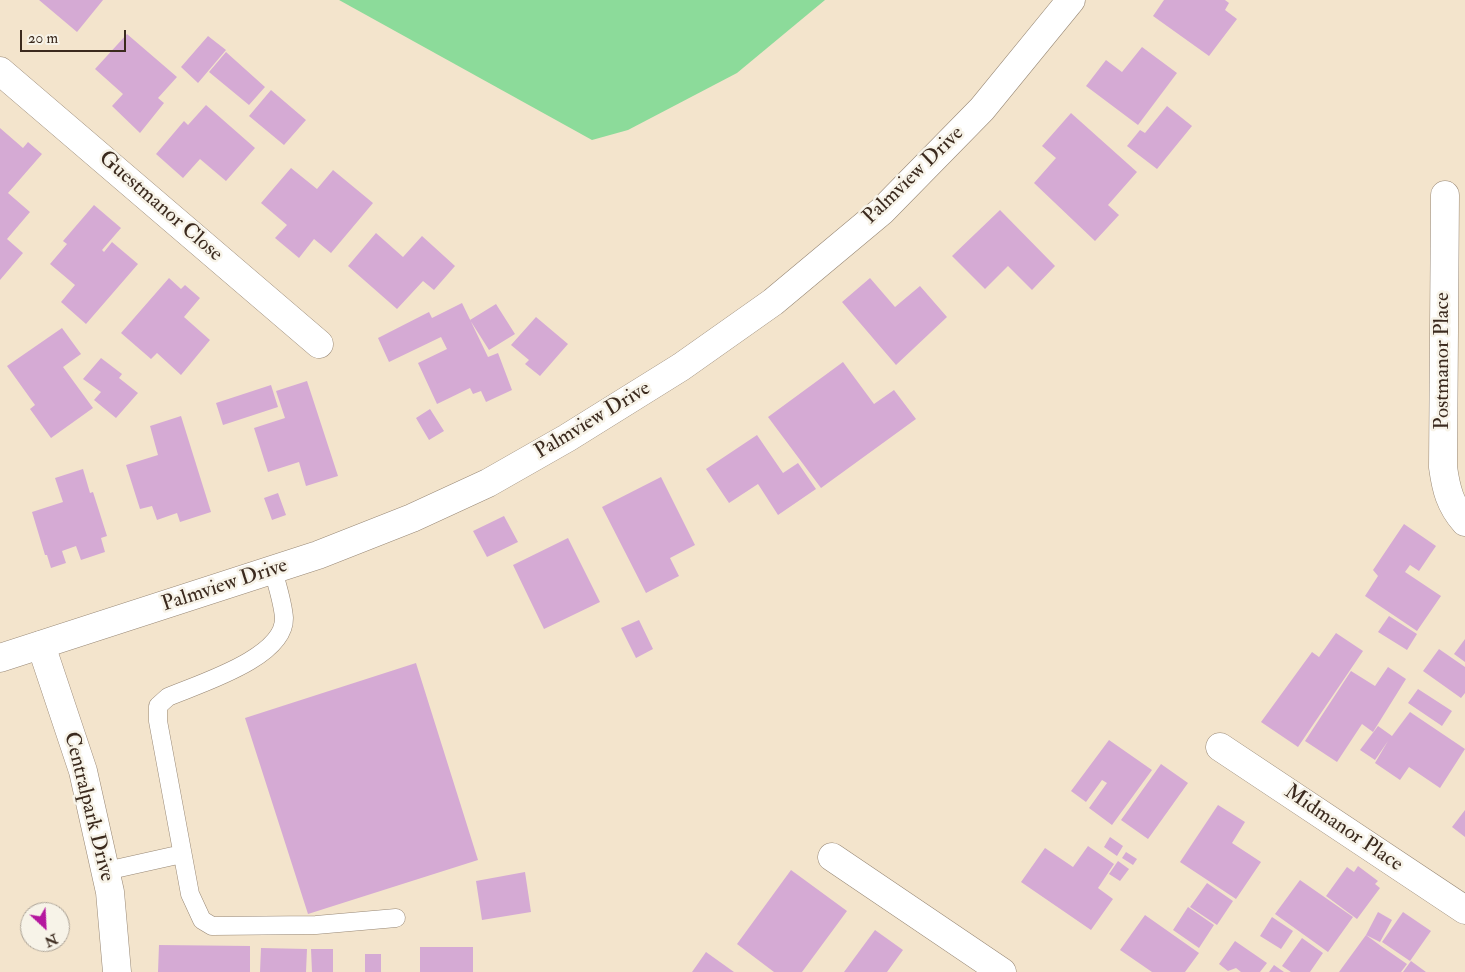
<!DOCTYPE html>
<html>
<head>
<meta charset="utf-8">
<style>
	body { margin:0 }
	#map { position:relative; width:1465px; height:972px; overflow:hidden; background:#f3e4cc; font-family:"IM FELL Double Pica",serif }
	canvas { display:block }
	.north { position:absolute; left:20px; top:902px; width:50px; height:50px; box-sizing:border-box; background:#f7f3e8; border:1px solid #aca397; border-radius:50%; rotate:155deg; font-size:14px; font-weight:700; line-height:20px; text-align:center; color:#3b2a1e }
	.north::after { content:''; display:block; margin:auto; width:18px; height:22px; background:#b5179e; clip-path:polygon(50% 0,100% 100%,50% 72%,0 100%) }
	.scale { position:absolute; left:20px; top:30px; width:106px; height:22px; box-sizing:border-box; border:2px solid #3b2a1e; border-top:0; padding-left:6px; font-size:15px; line-height:18px; white-space:nowrap; color:#3b2a1e; -webkit-text-stroke:4px #f7f3e8; paint-order:stroke }
</style>
</head>
<body>
<div id="map">
<canvas width="1465" height="972"></canvas>
<div class="north">N</div>
<div class="scale">20 m</div>
</div>
<script>
const ctx = document.querySelector('canvas').getContext('2d');
ctx.lineJoin = 'round';
function fillPath(path, color) { ctx.fillStyle = color; ctx.fill(path, 'evenodd'); }
function stroke(path, color, width, dash) { ctx.strokeStyle = color; ctx.lineWidth = width; ctx.lineCap = dash ? 'butt' : 'round'; ctx.setLineDash(dash || []); ctx.stroke(path); }
function write(font, color, halo, rows, align = 'center') {
  ctx.font = font + ' "IM FELL Double Pica",serif'; ctx.lineWidth = 5; ctx.setLineDash([]); ctx.textBaseline = 'middle'; ctx.strokeStyle = halo; ctx.fillStyle = color; for (const [text, x, y, turn = 0] of rows) {
    ctx.save(); ctx.translate(x, y); ctx.rotate((+turn || 0) * Math.PI / 180); ctx.textAlign = isNaN(turn) ? turn : align; if (halo) ctx.strokeText(text, 0, 0); ctx.fillText(text, 0, 0); ctx.restore();
  }
}
fillPath(new Path2D(`
	M 339,0 L 825,0 L 737,73 L 628,130 L 592,140 Z`), '#8cdb9a');
fillPath(new Path2D(`
	M 39,0 L 103,0 L 77,32 Z
	M 1164,0 L 1225,0 L 1229,3 L 1225,10 L 1237,19 L 1209,56 L 1153,16 Z
	M 127,34 L 177,77 L 158,98 L 164,103 L 140,133 L 112,106 L 123,94 L 95,69 Z
	M 208,36 L 226,50 L 198,83 L 181,67 Z
	M 1142,47 L 1177,73 L 1138,125 L 1086,86 L 1106,60 L 1122,72 Z
	M 226,52 L 265,87 L 249,105 L 209,72 Z
	M 271,90 L 306,120 L 284,145 L 249,116 Z
	M 206,105 L 255,148 L 226,181 L 200,159 L 183,178 L 156,154 L 184,121 L 188,125 Z
	M 1167,106 L 1192,126 L 1157,169 L 1127,146 L 1140,130 L 1145,133 Z
	M 1071,113 L 1137,172 L 1108,205 L 1119,215 L 1095,241 L 1034,183 L 1056,158 L 1042,146 Z
	M 0,128 L 23,148 L 28,142 L 42,154 L 8,193 L 30,212 L 7,239 L 23,253 L 0,280 Z
	M 291,168 L 317,189 L 333,170 L 373,203 L 331,253 L 314,239 L 299,258 L 275,238 L 287,225 L 261,203 Z
	M 94,205 L 121,228 L 102,250 L 104,252 L 112,242 L 138,264 L 86,324 L 61,302 L 75,285 L 50,264 L 67,244 L 63,241 Z
	M 1000,210 L 1055,266 L 1032,290 L 1008,266 L 985,289 L 952,256 Z
	M 376,233 L 403,257 L 422,236 L 455,266 L 434,290 L 423,281 L 397,309 L 348,266 Z
	M 169,278 L 181,289 L 185,285 L 200,298 L 184,317 L 210,340 L 181,375 L 157,353 L 151,359 L 121,333 Z
	M 870,278 L 895,307 L 920,286 L 947,317 L 896,365 L 842,302 Z
	M 462,303 L 488,357 L 498,353 L 512,390 L 486,402 L 481,391 L 473,394 L 470,388 L 437,404 L 418,363 L 447,349 L 441,337 L 389,362 L 378,338 L 429,312 L 432,318 Z
	M 496,304 L 515,334 L 489,350 L 470,320 Z
	M 536,317 L 568,344 L 540,376 L 525,364 L 529,360 L 511,345 Z
	M 62,328 L 81,354 L 63,367 L 93,408 L 51,438 L 30,409 L 35,405 L 7,366 Z
	M 101,358 L 122,374 L 119,378 L 138,393 L 116,418 L 94,400 L 101,392 L 83,379 Z
	M 843,362 L 874,404 L 894,390 L 916,419 L 821,488 L 768,417 Z
	M 307,381 L 338,476 L 306,486 L 299,462 L 268,472 L 254,428 L 285,418 L 276,391 Z
	M 271,385 L 278,407 L 223,425 L 216,403 Z
	M 430,409 L 444,431 L 429,440 L 416,418 Z
	M 181,416 L 211,512 L 180,522 L 177,513 L 157,520 L 152,506 L 140,509 L 126,465 L 158,455 L 150,426 Z
	M 757,435 L 783,473 L 798,463 L 816,489 L 778,515 L 758,484 L 729,503 L 706,469 Z
	M 83,469 L 90,493 L 93,492 L 107,536 L 101,538 L 105,552 L 81,560 L 76,546 L 62,551 L 66,563 L 51,568 L 47,555 L 45,555 L 32,512 L 63,502 L 55,478 Z
	M 661,477 L 695,545 L 670,558 L 679,576 L 646,593 L 602,507 Z
	M 278,493 L 286,515 L 272,520 L 264,498 Z
	M 504,516 L 518,542 L 487,557 L 473,531 Z
	M 1404,524 L 1436,546 L 1419,571 L 1410,565 L 1405,572 L 1441,596 L 1417,631 L 1365,596 L 1378,576 L 1373,570 Z
	M 568,538 L 600,602 L 544,629 L 513,565 Z
	M 1389,616 L 1417,634 L 1407,650 L 1378,632 Z
	M 639,620 L 653,649 L 636,658 L 621,628 Z
	M 1336,633 L 1363,651 L 1298,747 L 1261,722 L 1312,652 L 1319,657 Z
	M 1465,639 L 1465,662 L 1454,654 Z
	M 1439,649 L 1465,667 L 1465,693 L 1461,698 L 1423,671 Z
	M 416,663 L 478,860 L 308,914 L 245,718 Z
	M 1388,667 L 1406,679 L 1373,732 L 1362,724 L 1337,762 L 1305,741 L 1351,671 L 1375,686 Z
	M 1418,689 L 1452,711 L 1442,726 L 1408,703 Z
	M 1410,712 L 1465,749 L 1440,788 L 1409,767 L 1400,780 L 1375,763 L 1388,741 L 1375,760 L 1360,750 L 1378,726 L 1392,736 Z
	M 1109,740 L 1152,770 L 1112,825 L 1089,808 L 1107,783 L 1102,780 L 1086,802 L 1071,791 Z
	M 1161,764 L 1188,783 L 1148,839 L 1121,820 Z
	M 1218,805 L 1245,822 L 1232,843 L 1261,862 L 1236,899 L 1180,862 Z
	M 1465,810 L 1465,837 L 1452,827 Z
	M 1110,837 L 1123,846 L 1117,856 L 1104,847 Z
	M 1088,846 L 1114,864 L 1098,888 L 1113,899 L 1091,930 L 1021,882 L 1045,848 L 1073,867 Z
	M 1126,852 L 1137,859 L 1133,865 L 1122,858 Z
	M 1118,861 L 1129,869 L 1120,881 L 1109,874 Z
	M 1358,866 L 1378,881 L 1375,884 L 1380,888 L 1357,919 L 1326,896 L 1347,867 L 1354,872 Z
	M 791,870 L 847,911 L 802,972 L 774,972 L 737,944 Z
	M 525,872 L 531,912 L 482,920 L 476,881 Z
	M 1300,880 L 1353,917 L 1328,952 L 1275,914 Z
	M 1207,883 L 1233,901 L 1217,925 L 1190,907 Z
	M 1188,907 L 1214,925 L 1199,948 L 1173,930 Z
	M 1378,912 L 1392,920 L 1380,942 L 1366,935 Z
	M 1403,912 L 1431,931 L 1410,961 L 1382,942 Z
	M 1145,915 L 1199,953 L 1185,972 L 1152,972 L 1120,950 Z
	M 1272,917 L 1293,931 L 1281,949 L 1260,936 Z
	M 875,930 L 903,950 L 887,972 L 844,972 Z
	M 1366,935 L 1381,946 L 1377,951 L 1381,946 L 1407,964 L 1401,972 L 1339,972 Z
	M 1302,938 L 1323,953 L 1310,972 L 1291,972 L 1282,966 Z
	M 1235,941 L 1267,963 L 1260,972 L 1241,972 L 1236,968 L 1228,971 L 1219,964 Z
	M 159,945 L 250,946 L 250,972 L 158,972 Z
	M 420,947 L 473,947 L 473,972 L 420,972 Z
	M 261,948 L 307,949 L 306,972 L 260,972 Z
	M 311,949 L 333,949 L 333,972 L 312,972 Z
	M 706,952 L 734,972 L 692,972 Z
	M 365,954 L 381,954 L 381,972 L 365,972 Z
	M 1411,961 L 1426,972 L 1403,972 Z
	M 1274,965 L 1284,972 L 1269,972 Z`), '#d5aad4');
const service = new Path2D(`
	M 273,570 C 277,585 283,603 284,618 C 285,658 198,684 168,697 L 158,706 L 158,721 L 190,894 L 202,920 L 212,926 L 316,925 L 396,918
	M 106,871 L 182,854`);
const minor = new Path2D(`
	M 0,71 L 319,344
	M 1445,195 L 1443,467 C 1446,489 1450,505 1465,522
	M 41,645 L 83,771 L 110,892 L 117,972
	M 1220,747 L 1465,910
	M 832,857 L 1002,972`);
const tertiary = new Path2D(`
	M 0,658 L 318,555 L 412,518 L 488,483 L 567,438 L 681,367 L 773,302 L 882,211 L 982,109 L 1071,0`);
stroke(service, '#978775', 19);
stroke(minor, '#978775', 29);
stroke(tertiary, '#978775', 29);
stroke(service, '#fff', 18);
stroke(minor, '#fff', 28);
stroke(tertiary, '#fff', 28);
write('21px', '#3b2a1e', '#f7f3e8', [
	["Palmview Drive",914,176,-44],
	["Guestmanor Close",160,207,41],
	["Postmanor Place",1443,361,-90],
	["Palmview Drive",593,421,-31],
	["Palmview Drive",225,586,-18],
	["Centralpark Drive",88,807,76],
	["Midmanor Place",1343,829,34]
]);
</script>
</body>
</html>
